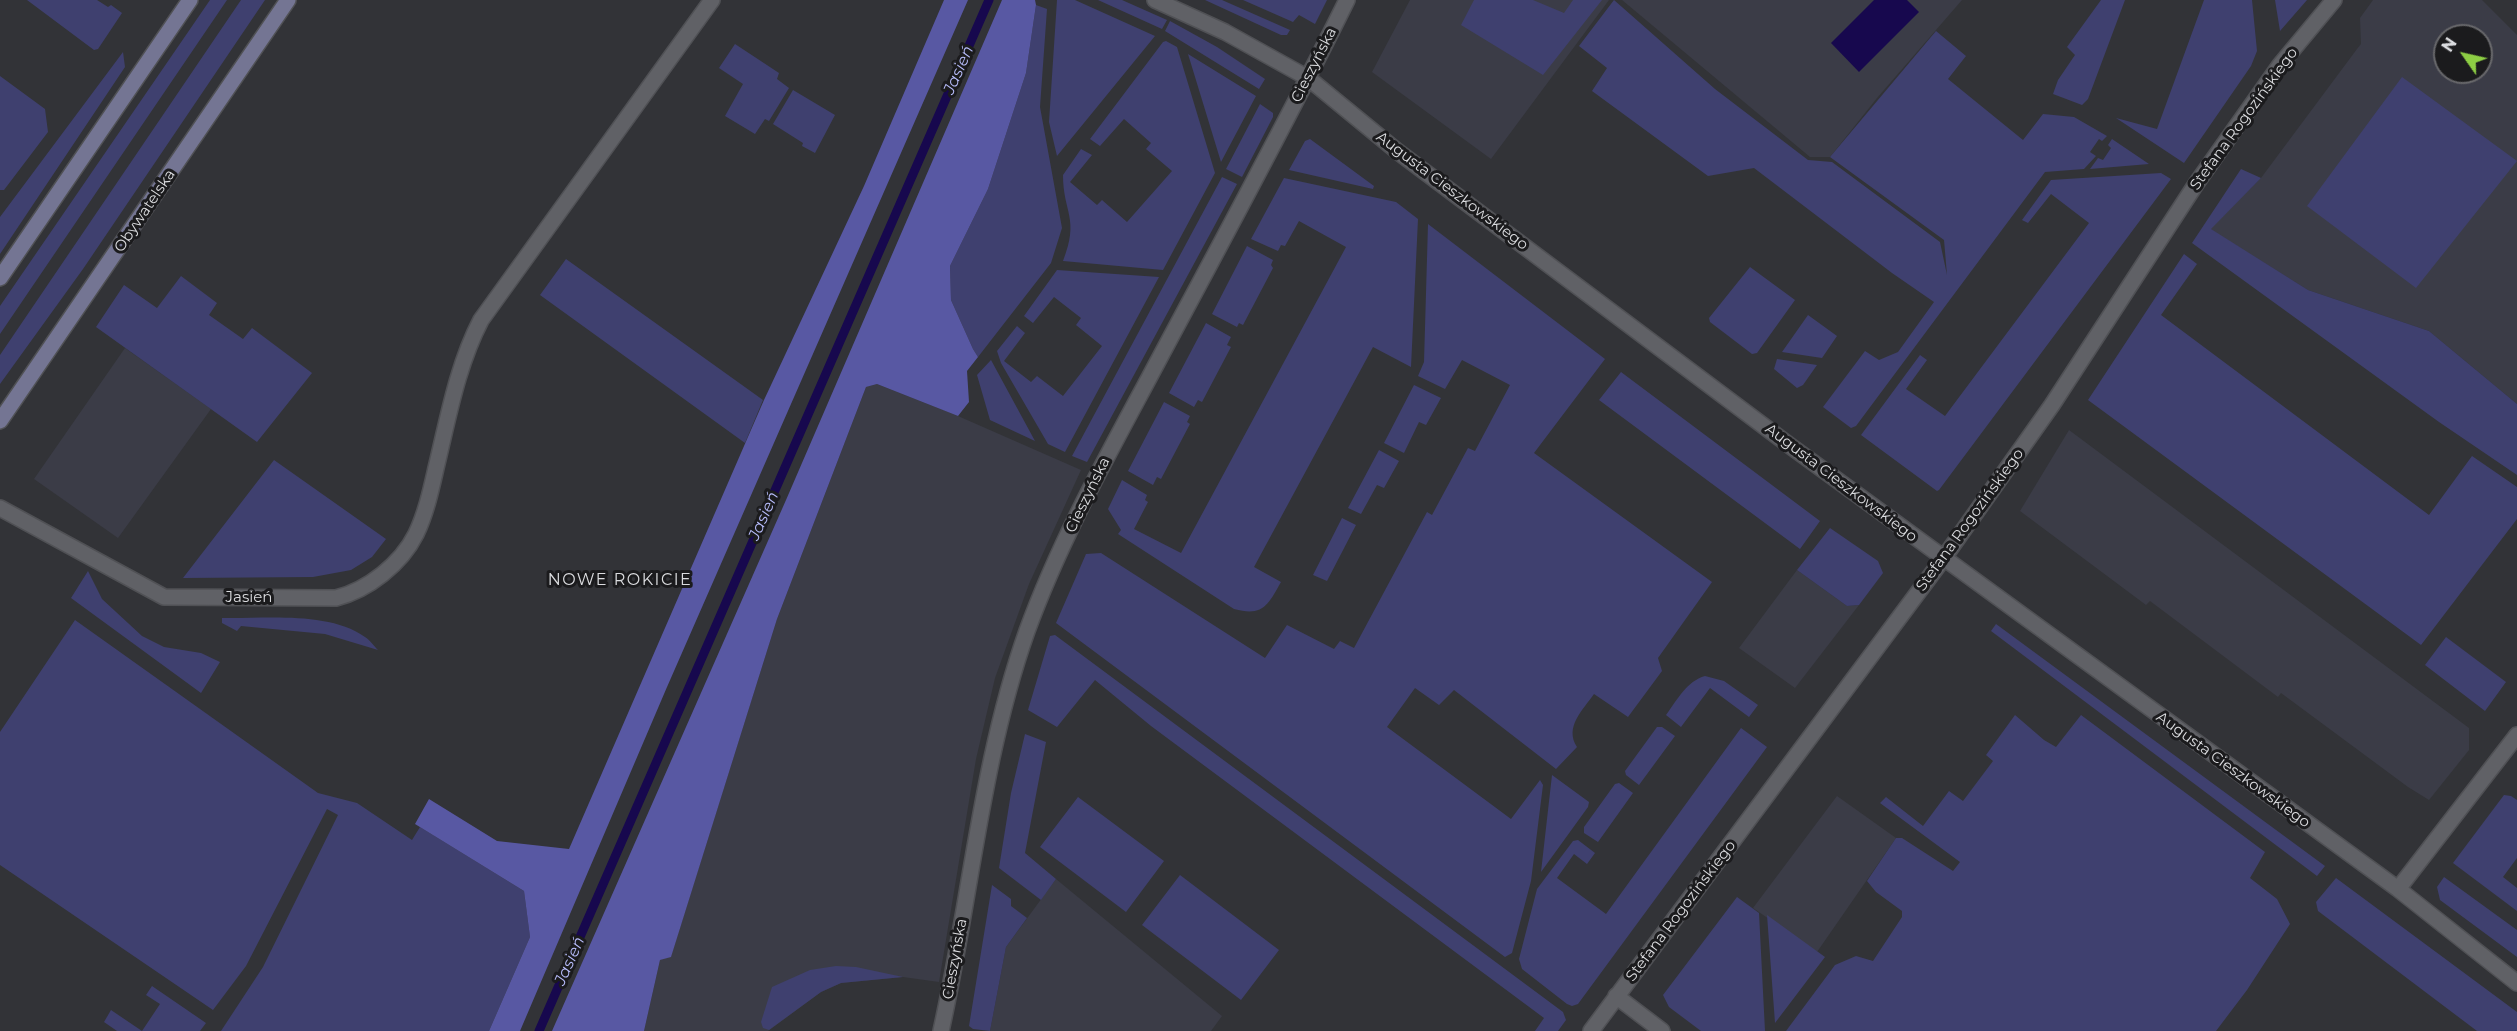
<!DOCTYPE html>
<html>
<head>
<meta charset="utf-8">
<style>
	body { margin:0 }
	#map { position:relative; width:2517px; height:1031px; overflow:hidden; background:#323337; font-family:Montserrat,sans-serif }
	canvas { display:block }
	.north { position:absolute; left:2433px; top:24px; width:60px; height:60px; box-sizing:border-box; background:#1b1b1d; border:2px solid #68686b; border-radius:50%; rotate:304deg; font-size:16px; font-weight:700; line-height:24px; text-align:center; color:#dbdcdf }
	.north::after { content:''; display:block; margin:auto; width:21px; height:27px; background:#8dce44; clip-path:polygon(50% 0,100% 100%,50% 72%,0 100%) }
</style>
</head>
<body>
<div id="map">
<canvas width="2517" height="1031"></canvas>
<div class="north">N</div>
</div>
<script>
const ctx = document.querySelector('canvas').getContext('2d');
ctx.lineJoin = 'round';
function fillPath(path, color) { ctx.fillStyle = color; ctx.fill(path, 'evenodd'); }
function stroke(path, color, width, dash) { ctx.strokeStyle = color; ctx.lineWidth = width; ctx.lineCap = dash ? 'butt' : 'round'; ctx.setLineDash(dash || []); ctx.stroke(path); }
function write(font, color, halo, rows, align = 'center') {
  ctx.font = font + ' Montserrat,sans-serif'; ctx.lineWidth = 6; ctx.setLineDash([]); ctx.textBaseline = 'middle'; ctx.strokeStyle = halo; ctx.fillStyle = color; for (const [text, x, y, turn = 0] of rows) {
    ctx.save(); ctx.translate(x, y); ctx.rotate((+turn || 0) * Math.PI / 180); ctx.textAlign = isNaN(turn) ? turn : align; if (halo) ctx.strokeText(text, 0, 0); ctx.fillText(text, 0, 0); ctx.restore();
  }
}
fillPath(new Path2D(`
	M 1410,0 L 1609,0 L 1491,159 L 1372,72 Z
	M 1622,0 L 1962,0 L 1877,98 L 1830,157 L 1810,157 Z
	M 2373,0 L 2482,0 L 2517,35 L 2517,404 L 2429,331 L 2308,290 L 2210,229 L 2261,178 L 2357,49 L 2361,44 L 2360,18 ZM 2445,36 L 2481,36 L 2481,72 L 2445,72 Z
	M 125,348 L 211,409 L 118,538 L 34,479 Z
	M 877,384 L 958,416 L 1081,470 L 1029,584 L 995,678 L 976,759 L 939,982 L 903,977 L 841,983 L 821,992 L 768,1031 L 644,1031 L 660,960 L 671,956 L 777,619 L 866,387 Z
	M 2069,430 L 2469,728 L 2469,750 L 2429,800 L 2408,787 L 2281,693 L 2278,697 L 2150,601 L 2146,605 L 2020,511 Z
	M 1797,570 L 1847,606 L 1859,605 L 1795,688 L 1739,648 Z
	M 1837,796 L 1896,838 L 1817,952 L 1753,908 Z
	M 1056,879 L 1222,1016 L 1211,1031 L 990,1031 L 1006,947 Z`), '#3b3c47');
fillPath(new Path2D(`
	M 27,0 L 97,0 L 108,7 L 111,5 L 122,13 L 98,49 L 94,50 Z
	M 210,0 L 227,0 L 0,334 L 0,306 Z
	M 241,0 L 265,0 L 83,269 L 0,384 L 0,355 Z
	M 1057,0 L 1075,0 L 1155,36 L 1057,156 L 1049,122 Z
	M 1098,0 L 1122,0 L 1167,20 L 1162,29 Z
	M 1205,0 L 1222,0 L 1290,30 L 1287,35 L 1281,35 Z
	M 1243,0 L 1327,0 L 1315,24 L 1299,15 L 1293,22 Z
	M 1474,0 L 1533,0 L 1564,13 L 1573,0 L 1602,0 L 1543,75 L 1461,25 Z
	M 1614,0 L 1715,89 L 1808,160 L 1832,162 L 1940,242 L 1947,275 L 1944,240 L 1830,157 L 1936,31 L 1966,56 L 1948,79 L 2023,140 L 2043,114 L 2074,117 L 2107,136 L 2102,141 L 2099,139 L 2090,152 L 2096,156 L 2084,169 L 2045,172 L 1856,426 L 1851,428 L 1823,407 L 1865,351 L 1879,360 L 1898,352 L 1934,302 L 1892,273 L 1754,168 L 1708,176 L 1592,91 L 1607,68 L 1579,46 Z
	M 2101,0 L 2125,0 L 2088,99 L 2082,105 L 2053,94 L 2058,80 L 2075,55 L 2067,47 Z
	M 2204,0 L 2252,0 L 2257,51 L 2251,66 L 2184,163 L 2116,118 L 2157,129 Z
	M 2275,0 L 2307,0 L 2280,31 Z
	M 1036,5 L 1047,9 L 1040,107 L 1062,228 L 1051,263 L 978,357 L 973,349 L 951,300 L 950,266 L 988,189 L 1026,73 Z
	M 1170,21 L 1217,47 L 1265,79 L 1259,89 L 1165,31 Z
	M 1166,41 L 1177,47 L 1215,173 L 1163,270 L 1063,261 C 1080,218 1063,213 1063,175 L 1081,149 L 1092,155 L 1070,182 L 1097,205 L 1102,200 L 1127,222 L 1172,171 L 1146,149 L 1151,143 L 1124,119 L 1100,146 L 1090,139 L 1163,42 Z
	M 735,44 L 779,73 L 777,79 L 789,88 L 769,121 L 765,119 L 755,134 L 725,116 L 743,84 L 719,68 Z
	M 123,52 L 125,67 L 0,254 L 0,217 Z
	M 1188,54 L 1256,96 L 1221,162 Z
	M 0,76 L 45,109 L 48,132 L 4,190 L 0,190 Z
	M 2402,77 L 2517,161 L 2416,288 L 2307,206 Z
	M 793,90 L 835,115 L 815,153 L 802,146 L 803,143 L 773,124 Z
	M 1260,104 L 1273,113 L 1273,117 L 1242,177 L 1226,169 Z
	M 1310,139 L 1374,186 L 1373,189 L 1289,170 L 1305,141 Z
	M 2112,139 L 2149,164 L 2090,169 L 2098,158 L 2103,160 L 2111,148 L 2108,145 Z
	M 2241,169 L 2261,178 L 2211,229 L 2308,290 L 2429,331 L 2517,404 L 2517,475 L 2439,422 L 2192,243 Z
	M 2161,173 L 2171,179 L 1939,490 L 1937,491 L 1861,435 L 1920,355 L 1927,360 L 1906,389 L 1945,416 L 2089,223 L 2051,194 L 2028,223 L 2022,220 L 2051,180 Z
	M 1222,177 L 1237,184 L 1087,462 L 1072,456 Z
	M 1284,178 L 1396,202 L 1418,219 L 1411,367 L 1373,347 L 1254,567 L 1281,582 C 1268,605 1263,617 1234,609 L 1118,534 L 1121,530 L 1108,509 L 1122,480 L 1147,495 L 1145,500 L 1148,502 L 1134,529 L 1181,553 L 1346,247 L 1299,221 L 1285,246 L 1281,245 L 1278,251 L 1251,239 Z
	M 1428,224 L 1605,359 L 1534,453 L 1712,582 L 1658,658 L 1662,671 L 1628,717 L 1594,694 C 1583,710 1564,727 1577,747 L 1556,769 L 1454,690 L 1439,705 L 1415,688 L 1387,727 L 1511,819 L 1540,780 L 1543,785 L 1531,881 L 1512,953 L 1505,957 L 1056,623 L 1086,554 L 1101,553 L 1265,658 L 1287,625 L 1334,649 L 1340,641 L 1354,648 L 1427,512 L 1432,515 L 1468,448 L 1475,451 L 1510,385 L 1462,360 L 1445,389 L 1418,376 L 1424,362 Z
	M 1247,246 L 1273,260 L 1271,265 L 1273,268 L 1243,325 L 1239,323 L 1237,327 L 1212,314 Z
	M 2184,254 L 2197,264 L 2161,315 L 2429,515 L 2472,456 L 2517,487 L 2517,519 L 2421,645 L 2088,400 Z
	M 566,259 L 763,400 L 745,443 L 540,295 Z
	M 1750,267 L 1795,300 L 1757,353 L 1752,354 L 1710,322 L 1709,318 Z
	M 1057,270 L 1159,277 L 1065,452 L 1048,444 L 1001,363 L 997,351 L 1017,326 L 1025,333 L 1004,361 L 1031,382 L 1037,376 L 1063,396 L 1102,346 L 1076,325 L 1081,318 L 1054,297 L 1033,323 L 1024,316 Z
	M 181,276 L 217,303 L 209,315 L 243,339 L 252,328 L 312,373 L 257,442 L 96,327 L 124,285 L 157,308 Z
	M 1808,315 L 1837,336 L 1822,358 L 1782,352 Z
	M 1206,323 L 1231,337 L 1227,345 L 1231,347 L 1202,402 L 1198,400 L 1194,407 L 1169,393 Z
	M 1777,359 L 1817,365 L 1803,385 L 1797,388 L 1774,369 Z
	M 991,360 L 1035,441 L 990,420 L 977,375 Z
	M 1621,372 L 1820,521 L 1800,549 L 1599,400 Z
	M 1414,385 L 1441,398 L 1426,425 L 1419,422 L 1404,453 L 1384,443 Z
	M 1164,402 L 1190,416 L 1187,422 L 1190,424 L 1161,479 L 1157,477 L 1153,485 L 1128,471 Z
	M 1379,450 L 1399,461 L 1384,488 L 1377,485 L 1361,514 L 1348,508 Z
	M 274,460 L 386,539 L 372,557 L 351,570 L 313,577 L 183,578 Z
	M 1342,518 L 1356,525 L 1327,581 L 1313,575 Z
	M 1830,528 L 1878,561 L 1883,573 L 1859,605 L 1847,606 L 1797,570 Z
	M 88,571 L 102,599 L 142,636 L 164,647 L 201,653 L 220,662 L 201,693 L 71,598 Z
	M 222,618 C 265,619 328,611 365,637 C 370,640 374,646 378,650 L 325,634 L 241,626 L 237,631 L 222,623 Z
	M 75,620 L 318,793 L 357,803 L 412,840 L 420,827 L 524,891 L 530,937 L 489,1031 L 221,1031 L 263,967 L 338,815 L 327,809 L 246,966 L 213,1010 L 0,865 L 0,732 Z
	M 1996,624 L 2325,866 L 2317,876 L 1991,631 Z
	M 1055,635 L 1563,1012 L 1566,1020 L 1558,1031 L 1535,1031 L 1544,1018 L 1151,726 L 1095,680 L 1057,727 L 1028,710 L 1050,636 Z
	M 2446,637 L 2506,682 L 2485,711 L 2425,665 Z
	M 1705,676 L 1724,681 L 1758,705 L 1749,717 L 1710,688 L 1681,727 L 1666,715 C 1677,700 1687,681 1705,676 Z
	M 2015,715 L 2044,740 L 2056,747 L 2081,715 L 2265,852 L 2250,878 L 2277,899 L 2290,924 L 2247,990 L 2216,1031 L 1786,1031 L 1835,965 L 1856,956 L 1873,961 L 1902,917 L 1902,911 L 1876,892 L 1867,881 L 1896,838 L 1902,838 L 1953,871 L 1960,862 L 1880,803 L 1886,797 L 1923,826 L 1949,791 L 1963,801 L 1993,761 L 1986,755 Z
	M 1657,727 L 1662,727 L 1675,736 L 1639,785 L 1626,775 L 1625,771 Z
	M 1741,728 L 1767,747 L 1578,1004 L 1572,1006 L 1567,1004 L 1522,969 L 1519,959 L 1537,889 L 1573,841 L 1578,840 L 1595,853 L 1587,864 L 1574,854 L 1557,878 L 1606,914 Z
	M 1025,734 L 1046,742 L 1025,853 L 1056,879 L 1041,900 L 999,868 L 1011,793 Z
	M 1552,775 L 1589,802 L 1588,807 L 1541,872 Z
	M 1619,783 L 1633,793 L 1598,842 L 1584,833 L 1584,827 L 1615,784 Z
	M 2504,795 L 2511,796 L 2517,800 L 2517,858 L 2503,877 L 2517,888 L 2517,911 L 2453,863 Z
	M 1078,797 L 1164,861 L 1126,912 L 1040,847 Z
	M 1180,875 L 1279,950 L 1241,1000 L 1142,925 Z
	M 2444,877 L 2517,930 L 2517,957 L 2440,900 L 2437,887 Z
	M 2336,878 L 2517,1012 L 2517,1031 L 2477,1031 L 2318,911 L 2316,902 Z
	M 992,885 L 1011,899 L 1011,906 L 1027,918 L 1006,947 L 990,1031 L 973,1029 L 969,1026 Z
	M 1737,897 L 1759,913 L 1765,1031 L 1701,1031 L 1669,1007 L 1663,995 Z
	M 1767,915 L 1825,957 L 1775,1023 Z
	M 836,966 L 856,967 L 903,977 L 841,983 L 821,992 L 769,1030 L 763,1028 L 761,1022 L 772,987 L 810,970 Z
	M 152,986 L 206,1023 L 200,1031 L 117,1031 L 104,1022 L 111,1010 L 142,1031 L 160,1004 L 146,995 Z`), '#3f406f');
fillPath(new Path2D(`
	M 944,0 L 968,0 L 667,687 L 520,1031 L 489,1031 L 530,937 L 524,891 L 415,824 L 429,799 L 497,841 L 569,849 L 764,400 L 864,186 Z
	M 1002,0 L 1035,0 L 1036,5 L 1026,73 L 988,189 L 950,266 L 951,300 L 973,349 L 978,357 L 967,371 L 969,402 L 958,416 L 877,384 L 866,387 L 777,619 L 671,957 L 660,960 L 644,1031 L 552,1031 L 786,500 Z`), '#5858a3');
fillPath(new Path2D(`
	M 1874,0 L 1907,0 L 1919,12 L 1859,72 L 1831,43 Z`), '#17084e');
stroke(new Path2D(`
	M 539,1031 L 989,0`), '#17084e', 9);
const minor = new Path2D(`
	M 1155,0 L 1225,32 L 1308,78 L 1397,151 L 1789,445 L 2398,889 L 2517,983
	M 0,508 L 164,597 L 336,598 C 368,590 401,564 416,534 C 426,513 431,490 436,468 C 448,419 457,366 481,320 L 712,0
	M 2398,889 L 2517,735
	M 1616,996 L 1662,1031
	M 941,1031 C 971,897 981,761 1027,631 C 1059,543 1105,460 1149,378 C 1216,252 1284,128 1347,0
	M 1591,1031 L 1943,559 L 2052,405 L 2196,184 L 2280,65 L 2334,0`);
const secondary = new Path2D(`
	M 0,278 L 190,0
	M 0,421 L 288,0`);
stroke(minor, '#505155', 18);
stroke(secondary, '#505155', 18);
stroke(minor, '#606166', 15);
stroke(secondary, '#747593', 15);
write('15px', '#dbdcdf', '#1b1b1d', [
	["Cieszyńska",1314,65,-63],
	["Stefana Rogozińskiego",2244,119,-54],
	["Augusta Cieszkowskiego",1452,191,37],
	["Obywatelska",145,211,-56],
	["Augusta Cieszkowskiego",1841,483,37],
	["Cieszyńska",1088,495,-64],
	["Stefana Rogozińskiego",1970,520,-54],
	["Jasień",249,598],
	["Augusta Cieszkowskiego",2233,770,36],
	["Stefana Rogozińskiego",1681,911,-53],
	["Cieszyńska",955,959,-80]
]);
write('italic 16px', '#b6bbf9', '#1b1b1d', [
	["Jasień",959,70,-66],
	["Jasień",764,516,-66],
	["Jasień",570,961,-66]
]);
ctx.letterSpacing = '1.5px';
write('16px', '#dbdcdf', '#1b1b1d', [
	["NOWE ROKICIE",620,580]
]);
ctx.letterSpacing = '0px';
</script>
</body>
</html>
